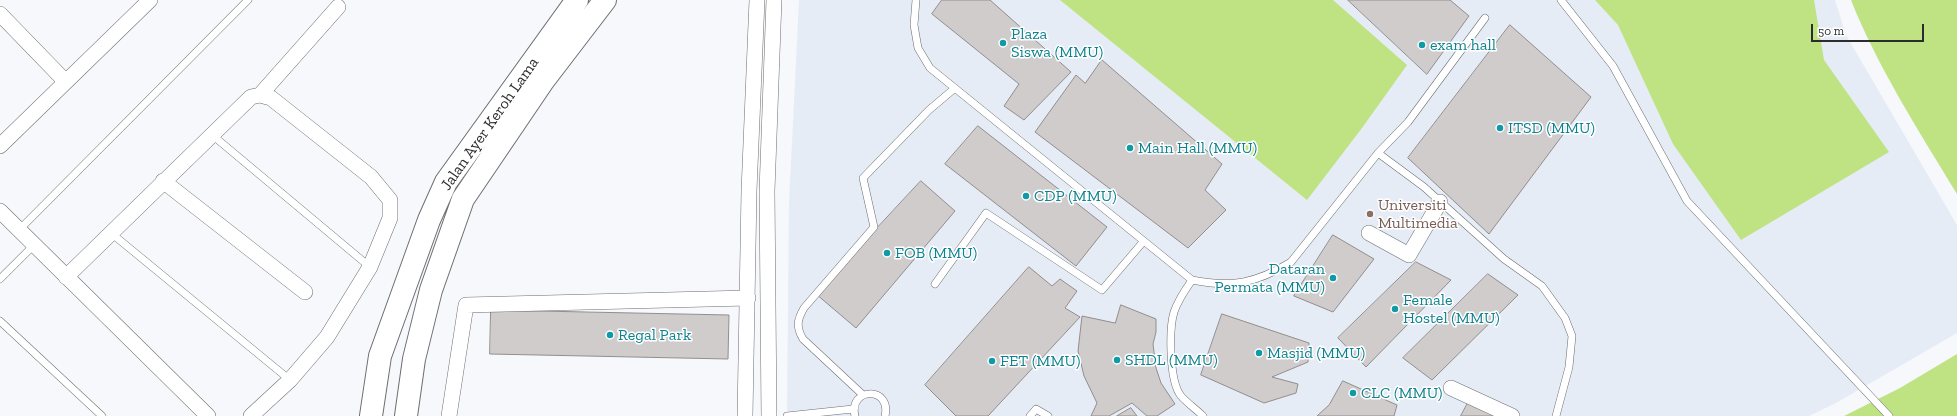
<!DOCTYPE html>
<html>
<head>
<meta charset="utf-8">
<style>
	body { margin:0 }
	#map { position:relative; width:1957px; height:416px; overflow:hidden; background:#f6f8fb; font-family:"Zilla Slab",serif }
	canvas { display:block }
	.scale { position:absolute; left:1811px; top:24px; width:113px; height:18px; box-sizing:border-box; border:2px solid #2b2c2d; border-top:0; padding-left:5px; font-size:12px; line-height:14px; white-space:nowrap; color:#2b2c2d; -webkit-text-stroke:3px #fff; paint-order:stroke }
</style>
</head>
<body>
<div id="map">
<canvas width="1957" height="416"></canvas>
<div class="scale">50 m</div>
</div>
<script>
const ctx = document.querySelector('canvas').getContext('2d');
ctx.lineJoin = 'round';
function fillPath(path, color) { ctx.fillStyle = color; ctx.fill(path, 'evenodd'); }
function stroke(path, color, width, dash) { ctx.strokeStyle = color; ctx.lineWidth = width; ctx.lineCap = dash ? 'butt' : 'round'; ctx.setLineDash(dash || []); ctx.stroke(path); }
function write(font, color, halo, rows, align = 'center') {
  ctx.font = font + ' "Zilla Slab",serif'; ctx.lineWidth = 3; ctx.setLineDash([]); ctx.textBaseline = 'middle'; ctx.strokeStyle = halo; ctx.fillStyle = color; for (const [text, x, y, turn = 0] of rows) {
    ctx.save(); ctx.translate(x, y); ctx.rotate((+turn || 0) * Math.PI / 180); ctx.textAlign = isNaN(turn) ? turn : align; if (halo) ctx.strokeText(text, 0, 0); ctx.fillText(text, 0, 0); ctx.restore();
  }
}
fillPath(new Path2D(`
	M 799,0 L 1835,0 L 1846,35 L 1957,225 L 1957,333 L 1836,403 L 1809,416 L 787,416 L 789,204 Z`), '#e5ecf5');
fillPath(new Path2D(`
	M 1060,0 L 1333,0 L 1407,65 L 1362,128 L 1307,200 Z
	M 1595,0 L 1814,0 L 1824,60 L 1889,152 L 1741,240 L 1673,144 L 1618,25 Z
	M 1851,0 L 1957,0 L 1957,194 C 1920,133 1877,66 1851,0 Z
	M 1957,354 L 1957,416 L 1844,416 L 1900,388 Z`), '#bfe383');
const building = new Path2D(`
	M 942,0 L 990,0 L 1071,72 L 1024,120 L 1004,106 L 1019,84 L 932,14 Z
	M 1348,0 L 1450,0 L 1469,16 L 1427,74 Z
	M 1510,25 L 1591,97 L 1489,234 L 1408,158 Z
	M 1102,60 L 1222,164 L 1205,190 L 1226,210 L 1188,248 L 1035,132 L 1076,75 L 1085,83 Z
	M 978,126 L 1107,227 L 1076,266 L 945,164 Z
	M 921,181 L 955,211 L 856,328 L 816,294 Z
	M 1333,235 L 1374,259 L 1333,312 L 1294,296 Z
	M 1416,262 L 1451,280 L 1366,367 L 1338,338 Z
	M 1029,267 L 1052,286 L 1060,279 L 1077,291 L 1065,308 L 1080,317 L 988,416 L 956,416 L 925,385 Z
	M 1488,274 L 1518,295 L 1432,380 L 1403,358 Z
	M 1121,305 L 1156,319 L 1156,332 L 1153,344 L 1156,368 L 1161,383 L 1175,404 L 1157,416 L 1147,416 L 1132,403 L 1109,416 L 1091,416 L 1097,403 L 1084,376 L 1078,351 L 1082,316 L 1115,323 Z
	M 491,310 L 729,315 L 728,359 L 490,354 Z
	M 1222,314 L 1309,343 L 1308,362 L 1272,377 L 1298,384 L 1296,393 L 1264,403 L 1201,375 Z
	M 1343,381 L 1397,405 L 1394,416 L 1317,416 L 1329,405 Z
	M 1471,397 L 1508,416 L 1461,416 Z
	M 1131,408 L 1137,416 L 1117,416 Z`);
fillPath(building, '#d0cccc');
stroke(building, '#928e8e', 1);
const service = new Path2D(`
	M 916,0 L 914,25 L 918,48 L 930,68 L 1192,280 C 1231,288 1257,283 1291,262 L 1378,153 L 1408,122 L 1485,18
	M 1561,0 L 1613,66 L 1687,201 L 1889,416
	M 211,134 L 370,267
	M 1378,153 L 1424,187 L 1504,259 L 1542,286 L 1565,318 L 1572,336 L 1569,367 L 1556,416
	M 19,230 L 248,0
	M 111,233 L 290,380
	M 0,279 L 34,245
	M 1192,280 C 1185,290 1178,300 1174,312 C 1169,329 1169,381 1181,396 C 1187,403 1196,409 1203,416
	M 935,284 L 986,213 L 1102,290 L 1143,242
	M 0,321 L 102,416
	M 863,395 L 803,339 C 796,327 797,320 804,308 L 874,227 L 863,178 L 929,110 L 955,88
	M 787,416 L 853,409
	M 855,416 C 848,387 892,386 885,416
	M 1030,416 L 1036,409 L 1048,416`);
const minor = new Path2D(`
	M 0,14 L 65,81
	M 260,95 L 338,7
	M 0,146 L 150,0
	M 163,181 L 305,292
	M 0,211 L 208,416
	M 1369,233 L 1409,255 L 1440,202
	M 66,277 L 251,97 L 260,95 L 271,98 L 371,177 L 390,200 L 390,218 L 370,267 L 327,337 L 290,380 L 251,416
	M 1451,388 L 1512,416
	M 449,416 L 466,305 L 748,298
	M 745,416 L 749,191 L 757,0
	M 769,416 L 767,191 L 774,0`);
const primary = new Path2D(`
	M 371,416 L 380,356 L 429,220 L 446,182 L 577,0
	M 406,416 L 414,359 L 431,290 L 463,199 L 543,81 L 605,0`);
stroke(service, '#6c6e70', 8);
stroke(minor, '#6c6e70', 16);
stroke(primary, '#6c6e70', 24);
stroke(service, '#fff', 7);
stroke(minor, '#fff', 15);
stroke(primary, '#fff', 22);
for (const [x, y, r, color] of [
	[1003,43,4,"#0f9aa8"],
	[1422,45,4,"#0f9aa8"],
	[1500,128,4,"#0f9aa8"],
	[1130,148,4,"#0f9aa8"],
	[1026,196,4,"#0f9aa8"],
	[1370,214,4,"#8d6e63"],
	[887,253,4,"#0f9aa8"],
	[1333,278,4,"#0f9aa8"],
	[1395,309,4,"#0f9aa8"],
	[610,335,4,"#0f9aa8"],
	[1259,353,4,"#0f9aa8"],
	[1117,360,4,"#0f9aa8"],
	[992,361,4,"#0f9aa8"],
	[1353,393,4,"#0f9aa8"]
]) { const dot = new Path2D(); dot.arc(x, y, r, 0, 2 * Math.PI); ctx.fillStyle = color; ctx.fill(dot); stroke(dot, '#fff', 1.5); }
write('16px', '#0d838f', '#fff', [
	["Plaza",1011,34],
	["Siswa (MMU)",1011,52],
	["exam hall",1430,45],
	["ITSD (MMU)",1508,128],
	["Main Hall (MMU)",1138,148],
	["CDP (MMU)",1034,196],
	["FOB (MMU)",895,253],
	["Dataran",1325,269,"right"],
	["Permata (MMU)",1325,287,"right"],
	["Female",1403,300],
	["Hostel (MMU)",1403,318],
	["Regal Park",618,335],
	["Masjid (MMU)",1267,353],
	["SHDL (MMU)",1125,360],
	["FET (MMU)",1000,361],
	["CLC (MMU)",1361,393]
], 'left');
write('16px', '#2b2c2d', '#fff', [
	["Jalan Ayer Keroh Lama",490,124,-55]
]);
write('16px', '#785e54', '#fff', [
	["Universiti",1378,205],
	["Multimedia",1378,223]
], 'left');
</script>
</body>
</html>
